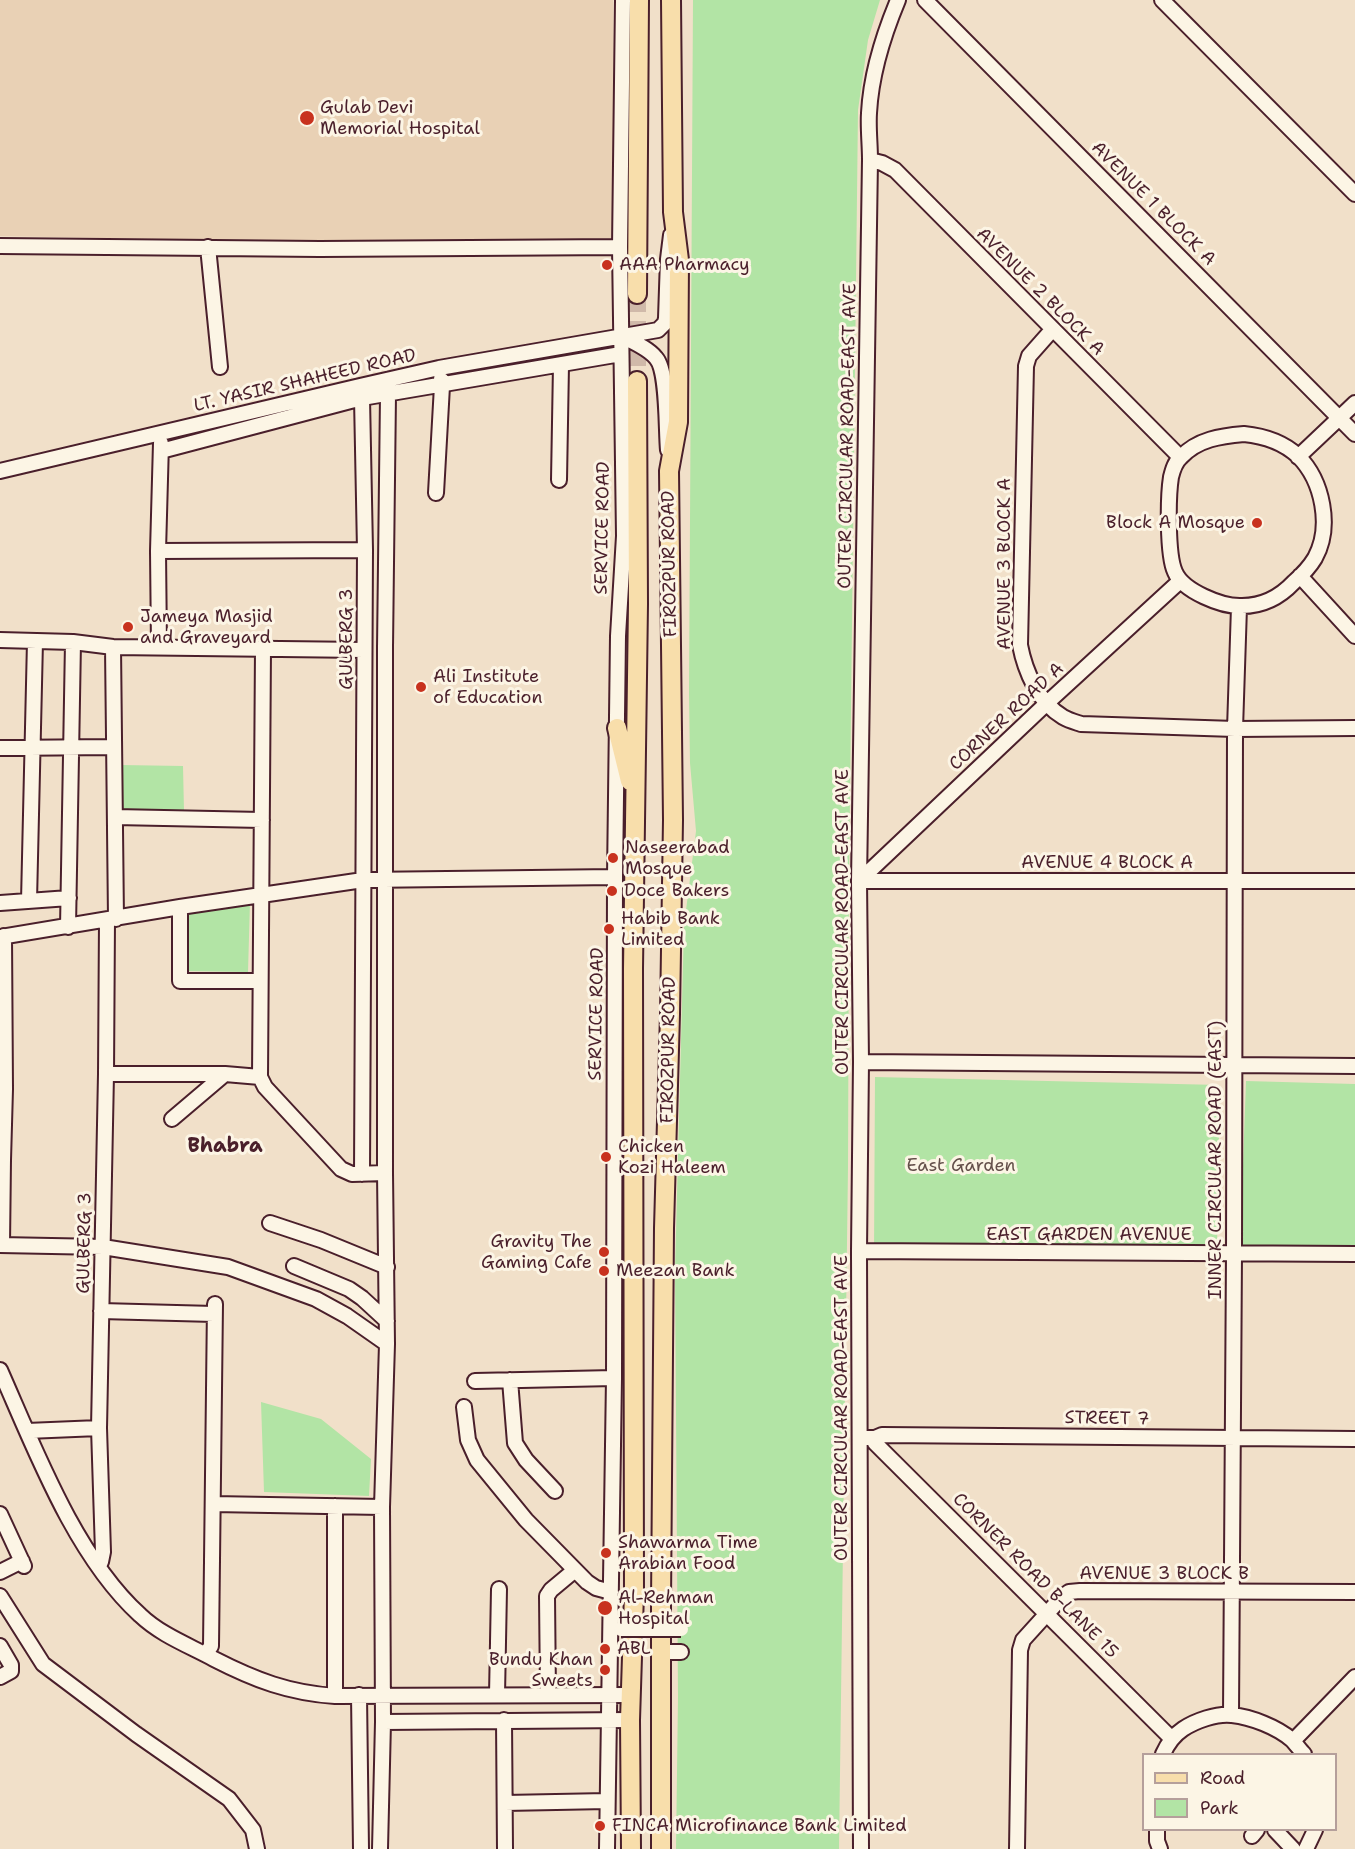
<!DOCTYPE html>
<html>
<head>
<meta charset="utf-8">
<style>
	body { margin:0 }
	#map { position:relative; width:1355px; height:1849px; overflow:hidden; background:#f1e0c9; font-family:"Shantell Sans",sans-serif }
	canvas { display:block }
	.legend { position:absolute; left:1142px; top:1753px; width:195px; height:78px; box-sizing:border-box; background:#fcf5e5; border:2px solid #b59f9b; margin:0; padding:8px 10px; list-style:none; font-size:18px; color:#4a1f2b }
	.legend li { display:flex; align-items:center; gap:12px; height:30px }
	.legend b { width:30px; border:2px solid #b59f9b }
</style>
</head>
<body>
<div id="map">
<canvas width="1355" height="1849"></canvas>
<ul class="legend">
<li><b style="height:8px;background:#f8deab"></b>Road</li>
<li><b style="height:16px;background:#b2e4a5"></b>Park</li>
</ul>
</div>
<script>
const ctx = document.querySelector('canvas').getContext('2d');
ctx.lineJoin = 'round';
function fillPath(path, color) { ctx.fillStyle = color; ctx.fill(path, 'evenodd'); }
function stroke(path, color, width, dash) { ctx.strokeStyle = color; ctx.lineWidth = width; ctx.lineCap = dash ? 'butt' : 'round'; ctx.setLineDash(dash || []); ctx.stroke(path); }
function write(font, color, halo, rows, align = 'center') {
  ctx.font = font + ' "Shantell Sans",sans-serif'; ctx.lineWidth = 6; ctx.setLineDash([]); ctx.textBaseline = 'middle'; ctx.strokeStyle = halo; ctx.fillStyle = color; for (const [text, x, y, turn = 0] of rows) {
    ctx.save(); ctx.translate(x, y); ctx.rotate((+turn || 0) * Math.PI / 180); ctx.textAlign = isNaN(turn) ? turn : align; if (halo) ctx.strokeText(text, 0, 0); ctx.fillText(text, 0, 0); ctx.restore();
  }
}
fillPath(new Path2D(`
	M 0,0 L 613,0 L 615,248 L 0,236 Z`), '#e9d1b5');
fillPath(new Path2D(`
	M 693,0 L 880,0 L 868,40 L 858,110 L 849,880 L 848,1167 L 839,1849 L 676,1849 L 678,1697 L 675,1271 L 684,926 L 696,831 L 690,763 L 689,693 Z
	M 121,765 L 183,766 L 184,811 L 121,810 Z
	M 250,902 L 248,972 L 184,971 L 182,912 Z
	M 875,1077 L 1220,1085 L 1217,1247 L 874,1253 Z
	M 1246,1081 L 1355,1084 L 1355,1249 L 1240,1250 Z
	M 261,1402 L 321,1419 L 371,1459 L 369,1496 L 264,1492 Z`), '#b2e4a5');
stroke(new Path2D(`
	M 637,294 L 637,381`), '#d0b9a9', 18, [18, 9]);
const minor = new Path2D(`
	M 925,0 L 1355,434
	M 1162,0 L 1355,194
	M 870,160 L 882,163 L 895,170 L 1180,457
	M 0,246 L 320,249 L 620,247
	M 208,247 L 220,367
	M 1052,330 L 1029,356 L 1026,366 L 1020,645 C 1025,671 1038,702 1063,717 C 1068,720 1075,722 1081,724 L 1235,729 L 1355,728
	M 621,336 C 633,342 648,348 656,358 C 668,371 666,430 668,450
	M 362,398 L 365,550 L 362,1174
	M 1244,434 C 1264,436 1283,442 1298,456 C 1323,481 1332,527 1315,558 C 1309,568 1302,575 1294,582 C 1280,597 1262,606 1242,606 C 1222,607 1183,591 1175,572 C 1167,555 1168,496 1171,477 C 1173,469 1175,462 1181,457 C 1198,439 1221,436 1244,434 Z
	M 161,451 L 362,398 L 621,354
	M 1298,457 L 1355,403
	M 0,471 L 360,386 L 439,368 L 658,330 L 665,323 L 666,318 L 668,259 L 671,235
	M 559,480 L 561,365
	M 436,493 L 442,386 L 441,379
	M 158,551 L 365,550
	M 1300,576 L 1355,636
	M 0,640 L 73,642 L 113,647 L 364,650
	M 113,647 L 116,919
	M 159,647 L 158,551 L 161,443
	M 263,648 L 260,1077 L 265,1087 L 341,1169 L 352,1174 L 385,1173
	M 0,748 L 114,747
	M 115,817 L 262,820
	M 859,881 L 1355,881
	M 859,881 L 1047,703 L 1180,581
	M 29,901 L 35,641
	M 0,903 L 69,898
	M 180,907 L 180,981 L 260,981
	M 68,927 L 73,642
	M 0,937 L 180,907 L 363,880 L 615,877
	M 861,1062 L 1355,1066
	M 106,1074 L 225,1074 L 260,1077
	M 172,1119 L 225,1074
	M 0,1161 L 3,1160 L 5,1089 L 4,936
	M 270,1223 L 321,1240 L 387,1267
	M 0,1245 L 103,1247 L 228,1267 L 316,1299 L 347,1316 L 387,1344
	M 2,1245 L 3,1160
	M 859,1251 L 1355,1254
	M 294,1266 L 349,1289 L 362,1298 L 387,1321
	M 101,1311 L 214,1314
	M 0,1370 C 35,1449 75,1556 140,1615 C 161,1635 188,1645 214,1659 C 255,1680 289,1693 335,1696 L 631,1695
	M 510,1380 L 515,1443 L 526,1460 L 555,1491
	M 475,1381 L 614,1378
	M 464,1407 L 468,1440 L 477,1460 L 526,1520 L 587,1582 L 596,1588 L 611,1592
	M 27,1431 L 99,1428
	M 861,1438 L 875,1438 L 882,1435 L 1355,1439
	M 875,1438 L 875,1443 L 879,1447 L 1172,1739
	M 213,1504 L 382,1507
	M 0,1514 L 24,1566
	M 98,1564 L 101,1562 L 103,1552 L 99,1428 L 106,1074 L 107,920
	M 0,1572 L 22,1561
	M 0,1596 L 43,1664 L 136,1734 L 229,1799 L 253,1830 L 257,1849
	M 0,1646 L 11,1665 L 11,1671 L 0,1677
	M 661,1652 L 681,1652
	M 206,1654 L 211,1646 L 215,1304
	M 359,1695 L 361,1849
	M 497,1695 L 499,1589
	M 548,1695 L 547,1596 L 551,1590 L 575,1570
	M 335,1696 L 335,1506
	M 1231,1714 L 1234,1254 L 1235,729 L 1239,607
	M 504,1720 L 505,1849
	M 383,1722 L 382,1507 L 387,1344 L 385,1173 L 385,648 L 388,395
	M 1293,1741 L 1355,1677
	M 1163,1754 C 1167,1745 1174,1735 1183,1729 C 1195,1721 1217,1713 1232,1715 C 1251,1717 1277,1727 1292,1740 C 1296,1744 1300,1750 1304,1754
	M 505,1803 L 607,1801
	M 1157,1830 L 1157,1841 L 1160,1849
	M 1275,1830 L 1293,1849
	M 1252,1836 L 1257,1830
	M 380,1849 L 383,1722 L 630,1720
	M 607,1849 L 614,1378 L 615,877 L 618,636 L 624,536 L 620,247 L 623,0
	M 861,1849 L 859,1251 L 861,1062 L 859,881 L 870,160 C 870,144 868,128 869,113 C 871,74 883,36 898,0
	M 1017,1849 L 1020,1650 L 1023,1640 L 1062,1597 L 1069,1592 L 1080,1591 L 1355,1592
	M 1306,1849 L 1315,1830`);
const major = new Path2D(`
	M 637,294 L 639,0
	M 617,728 L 630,781
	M 631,1849 L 630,1720 L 634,1593 L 633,968 L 638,604 L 637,381
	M 661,1849 L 661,1603 L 664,1228 L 670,1014 L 673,820 L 669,471 L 678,422 L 679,260 L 673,212 L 671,0`);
stroke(minor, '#4a1f2b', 18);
stroke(major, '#4a1f2b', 22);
stroke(minor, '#fcf5e5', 14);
stroke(major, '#f8deab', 18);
const minorBridge = new Path2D(`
	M 621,1629 L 681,1629`);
stroke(minorBridge, '#4a1f2b', 18, []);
stroke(minorBridge, '#fcf5e5', 14);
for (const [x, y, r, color] of [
	[307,118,8,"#c8321e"],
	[607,265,6,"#c8321e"],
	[1257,523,6,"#c8321e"],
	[128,627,6,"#c8321e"],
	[421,687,6,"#c8321e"],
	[613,858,6,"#c8321e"],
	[612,891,6,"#c8321e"],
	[609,929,6,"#c8321e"],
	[606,1157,6,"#c8321e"],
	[604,1252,6,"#c8321e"],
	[604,1271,6,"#c8321e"],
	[606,1553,6,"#c8321e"],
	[605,1608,8,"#c8321e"],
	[605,1649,6,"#c8321e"],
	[605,1670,6,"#c8321e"],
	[600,1826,6,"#c8321e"]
]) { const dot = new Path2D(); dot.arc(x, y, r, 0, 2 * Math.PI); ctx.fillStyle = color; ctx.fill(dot); stroke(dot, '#fcf5e5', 2); }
write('18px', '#4a1f2b', '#fcf5e5', [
	["Gulab Devi",320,108],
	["Memorial Hospital",320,129],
	["AAA Pharmacy",619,265],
	["Block A Mosque",1245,523,"right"],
	["Jameya Masjid",140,617],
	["and Graveyard",140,638],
	["Ali Institute",433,677],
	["of Education",433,698],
	["Naseerabad",625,848],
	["Mosque",625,869],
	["Doce Bakers",624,891],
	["Habib Bank",621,919],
	["Limited",621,940],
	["Chicken",618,1147],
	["Kozi Haleem",618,1168],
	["Gravity The",592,1242,"right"],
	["Gaming Cafe",592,1263,"right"],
	["Meezan Bank",616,1271],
	["Shawarma Time",618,1543],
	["Arabian Food",618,1564],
	["Al-Rehman",618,1598],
	["Hospital",618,1619],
	["ABL",617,1649],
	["Bundu Khan",593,1660,"right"],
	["Sweets",593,1681,"right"],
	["FINCA Microfinance Bank Limited",612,1826]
], 'left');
write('18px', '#4a1f2b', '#fcf5e5', [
	["AVENUE 1 BLOCK A",1153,204,45],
	["AVENUE 2 BLOCK A",1040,292,45],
	["LT. YASIR SHAHEED ROAD",305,381,-13],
	["OUTER CIRCULAR ROAD-EAST AVE",848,436,-89],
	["SERVICE ROAD",603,528,-89],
	["FIROZPUR ROAD",670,564,-91],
	["AVENUE 3 BLOCK A",1005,564,-90],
	["GULBERG 3",347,639,-90],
	["CORNER ROAD A",1007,717,-43],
	["AVENUE 4 BLOCK A",1107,863],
	["OUTER CIRCULAR ROAD-EAST AVE",843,922,-90],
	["SERVICE ROAD",597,1014,-89],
	["FIROZPUR ROAD",669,1050,-89],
	["INNER CIRCULAR ROAD (EAST)",1216,1160,-90],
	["EAST GARDEN AVENUE",1089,1235],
	["GULBERG 3",85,1243,-89],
	["OUTER CIRCULAR ROAD-EAST AVE",842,1408,-90],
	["STREET 7",1107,1419,1],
	["AVENUE 3 BLOCK B",1164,1574],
	["CORNER ROAD B-LANE 15",1035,1576,45]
]);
write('18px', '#64504a', '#fcf5e5', [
	["East Garden",961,1166]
]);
write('bold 20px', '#4a1f2b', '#fcf5e5', [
	["Bhabra",225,1147]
]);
</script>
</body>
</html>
